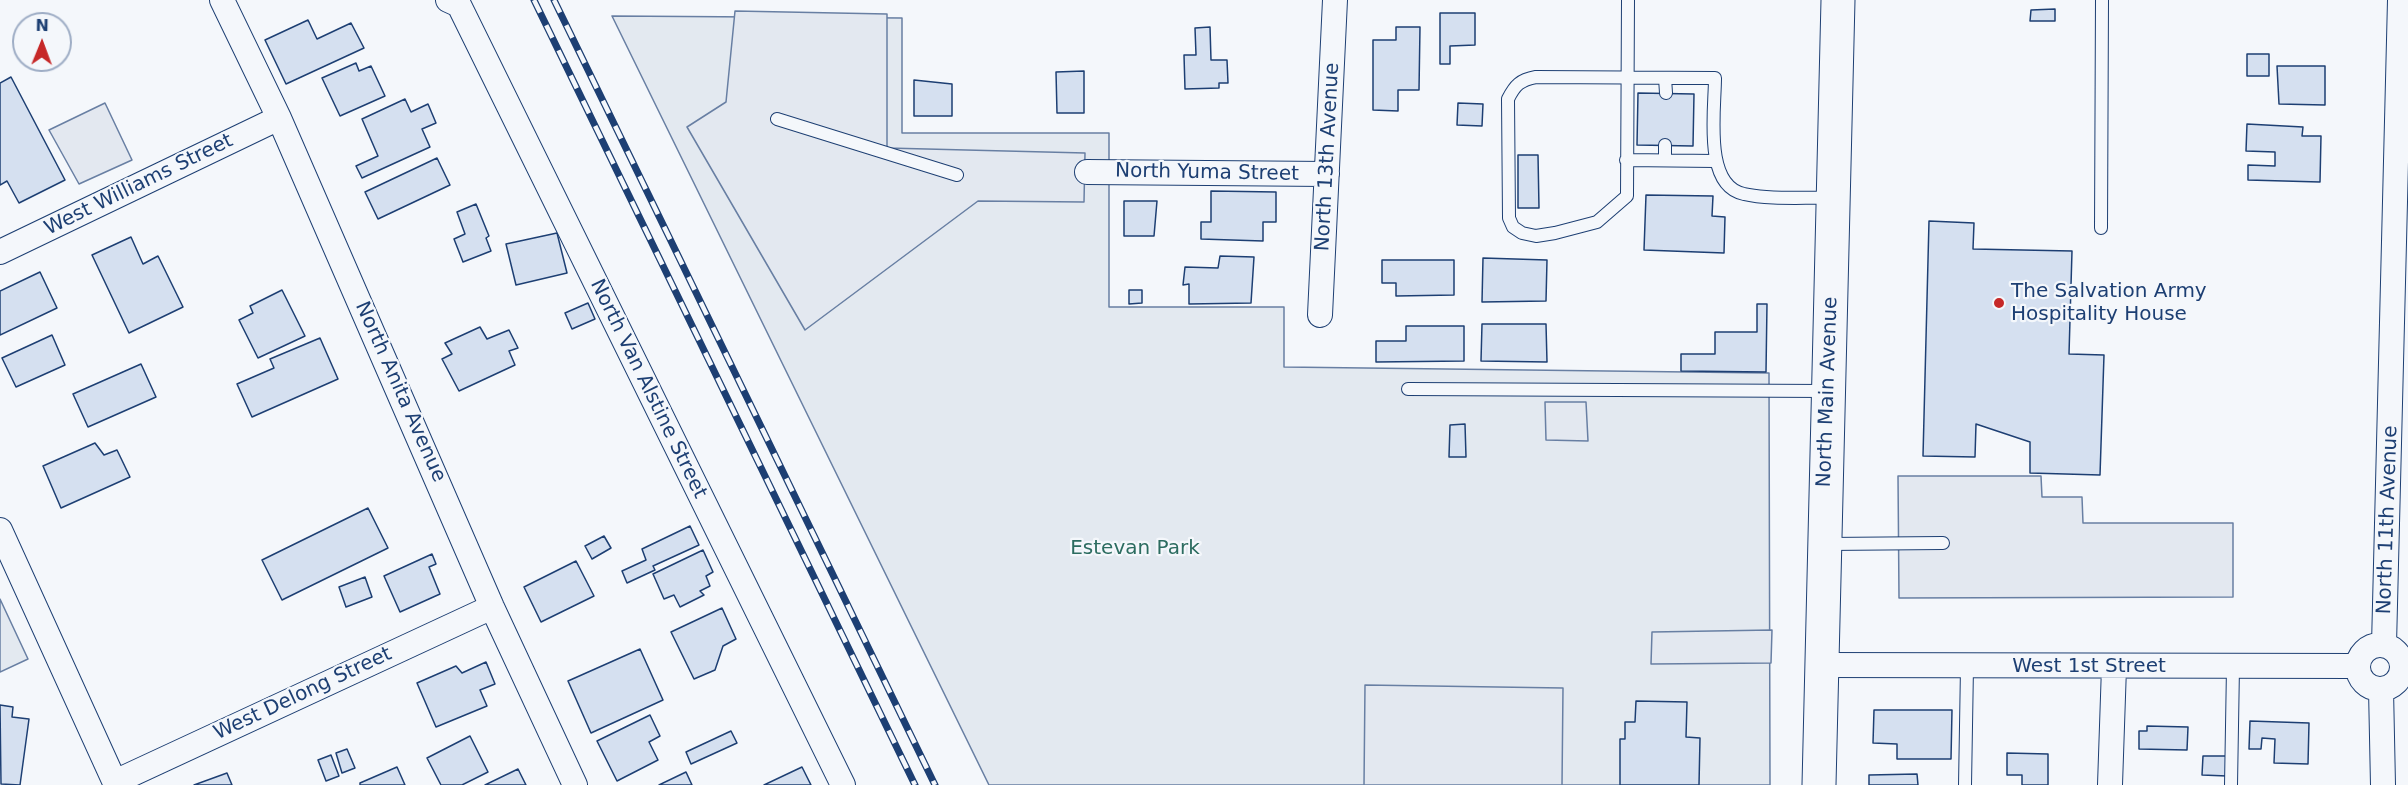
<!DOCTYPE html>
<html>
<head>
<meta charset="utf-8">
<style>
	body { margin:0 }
	#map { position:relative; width:2408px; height:785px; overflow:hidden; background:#f4f7fb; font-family:"DejaVu Sans",sans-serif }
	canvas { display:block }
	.north { position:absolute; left:12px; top:12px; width:60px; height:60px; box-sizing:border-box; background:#f4f7fb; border:2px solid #9eadc5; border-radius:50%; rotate:1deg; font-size:16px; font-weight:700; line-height:24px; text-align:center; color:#1d3f73 }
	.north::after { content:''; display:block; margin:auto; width:21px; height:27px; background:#c62828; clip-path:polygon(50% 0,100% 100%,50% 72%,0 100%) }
</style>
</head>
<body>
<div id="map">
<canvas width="2408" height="785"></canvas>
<div class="north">N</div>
</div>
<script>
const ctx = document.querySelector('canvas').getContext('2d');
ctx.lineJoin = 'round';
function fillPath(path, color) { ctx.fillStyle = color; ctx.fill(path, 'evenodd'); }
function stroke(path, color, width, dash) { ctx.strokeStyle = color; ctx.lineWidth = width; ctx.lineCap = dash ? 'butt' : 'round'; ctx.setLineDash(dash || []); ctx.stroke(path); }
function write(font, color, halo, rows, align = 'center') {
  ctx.font = font + ' "DejaVu Sans",sans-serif'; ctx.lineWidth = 4.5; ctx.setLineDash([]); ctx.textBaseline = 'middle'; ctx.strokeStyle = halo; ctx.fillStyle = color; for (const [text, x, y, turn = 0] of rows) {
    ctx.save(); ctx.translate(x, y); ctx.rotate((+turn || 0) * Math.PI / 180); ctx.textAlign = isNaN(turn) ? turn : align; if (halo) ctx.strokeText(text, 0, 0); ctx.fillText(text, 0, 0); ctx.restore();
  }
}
const green = new Path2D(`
	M 612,16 L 902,18 L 902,133 L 1109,133 L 1109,307 L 1284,307 L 1284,367 L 1769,373 L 1770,785 L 989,785 Z
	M 0,599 L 28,659 L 0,672 Z`);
fillPath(green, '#e3e9f0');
stroke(green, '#687fa3', 1.5);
const parking = new Path2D(`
	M 735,11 L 887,14 L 887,148 L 1085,153 L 1084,202 L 978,201 L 805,330 L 687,127 L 726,102 Z
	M 105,103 L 132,160 L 79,184 L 49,130 Z
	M 1545,402 L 1586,402 L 1588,441 L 1546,440 Z
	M 1898,476 L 2041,476 L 2042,497 L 2082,497 L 2083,523 L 2233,523 L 2233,597 L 1899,598 Z
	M 1772,630 L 1771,663 L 1651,664 L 1652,632 Z
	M 1365,685 L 1563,688 L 1562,785 L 1364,785 Z`);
fillPath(parking, '#e3e8f0');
stroke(parking, '#687fa3', 1.5);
const building = new Path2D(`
	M 2055,9 L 2055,21 L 2030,21 L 2031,10 Z
	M 1440,13 L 1475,13 L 1475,45 L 1450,46 L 1450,64 L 1440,64 Z
	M 308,20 L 317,39 L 351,23 L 364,48 L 286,84 L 265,40 Z
	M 1210,27 L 1211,60 L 1227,60 L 1228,83 L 1219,83 L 1219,88 L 1185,89 L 1184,55 L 1196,55 L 1195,28 Z
	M 1396,27 L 1420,27 L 1419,90 L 1398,90 L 1398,111 L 1373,110 L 1373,40 L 1396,40 Z
	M 2247,54 L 2269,54 L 2269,76 L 2247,76 Z
	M 356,63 L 359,71 L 371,66 L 385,96 L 340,116 L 322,78 Z
	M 2277,66 L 2325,66 L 2325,105 L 2279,104 Z
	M 1084,71 L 1084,113 L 1057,113 L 1056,72 Z
	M 11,77 L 65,180 L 19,203 L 7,181 L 0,185 L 0,83 Z
	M 914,80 L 952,84 L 952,116 L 914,116 Z
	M 1638,93 L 1694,94 L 1693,146 L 1637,145 Z
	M 405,99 L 411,112 L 428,104 L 436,123 L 422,129 L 430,147 L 362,178 L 356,166 L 378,156 L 362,119 Z
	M 1458,103 L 1483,104 L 1482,126 L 1457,125 Z
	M 2247,124 L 2303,127 L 2302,136 L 2321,136 L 2320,182 L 2248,180 L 2248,165 L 2275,166 L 2275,152 L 2246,151 Z
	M 1518,155 L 1538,155 L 1539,208 L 1518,208 Z
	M 437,158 L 450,185 L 378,219 L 365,192 Z
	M 1211,191 L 1276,192 L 1276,222 L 1263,222 L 1263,241 L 1201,239 L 1201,222 L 1211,222 Z
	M 1646,195 L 1713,196 L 1712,216 L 1725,217 L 1724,253 L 1644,250 Z
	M 1124,201 L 1157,201 L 1154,236 L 1124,236 Z
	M 476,204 L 489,236 L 486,238 L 491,251 L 463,262 L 454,239 L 465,234 L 457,212 Z
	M 1929,221 L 1974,223 L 1973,249 L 2072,251 L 2069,354 L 2104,355 L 2100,475 L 2030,473 L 2030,442 L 1976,424 L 1975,457 L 1923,456 Z
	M 557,233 L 567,273 L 516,285 L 506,244 Z
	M 131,237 L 143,264 L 158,256 L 183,307 L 129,333 L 92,255 Z
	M 1220,256 L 1254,257 L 1251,303 L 1189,304 L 1189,284 L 1183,285 L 1185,267 L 1218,268 Z
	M 1483,258 L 1547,260 L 1546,301 L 1482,302 Z
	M 1382,260 L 1454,260 L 1454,295 L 1396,296 L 1396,283 L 1382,283 Z
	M 40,272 L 57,308 L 0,335 L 0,291 Z
	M 282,290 L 305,336 L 258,358 L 239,320 L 253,313 L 250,306 Z
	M 1129,290 L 1142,290 L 1142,303 L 1129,304 Z
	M 588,303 L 595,319 L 572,329 L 565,313 Z
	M 1757,304 L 1767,304 L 1766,372 L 1681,371 L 1681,354 L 1715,354 L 1715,332 L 1757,332 Z
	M 1482,324 L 1546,324 L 1547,362 L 1481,361 Z
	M 1406,326 L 1464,326 L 1464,361 L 1376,362 L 1376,341 L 1406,341 Z
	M 480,327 L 487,339 L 509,330 L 518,348 L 509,351 L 515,365 L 459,391 L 442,359 L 452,354 L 445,343 Z
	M 52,335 L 65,365 L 16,387 L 2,358 Z
	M 320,338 L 338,379 L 252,417 L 237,384 L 274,368 L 270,359 Z
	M 141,364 L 156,397 L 88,427 L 73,394 Z
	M 1465,424 L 1466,457 L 1449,457 L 1450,425 Z
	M 95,443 L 104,455 L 117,450 L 130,477 L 61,508 L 43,466 Z
	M 368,508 L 388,548 L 282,600 L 262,560 Z
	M 690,526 L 699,545 L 653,566 L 655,570 L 627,583 L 622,571 L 646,560 L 642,549 Z
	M 604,536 L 611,548 L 592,559 L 585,546 Z
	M 703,550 L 713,572 L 706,576 L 710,586 L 700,591 L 704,595 L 680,607 L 674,595 L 664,599 L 653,574 Z
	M 432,554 L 436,564 L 429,567 L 440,594 L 400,612 L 384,576 Z
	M 576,561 L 594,596 L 541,622 L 524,587 Z
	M 365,577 L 372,597 L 346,607 L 339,587 Z
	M 722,608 L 736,639 L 723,646 L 715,670 L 694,679 L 671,632 Z
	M 640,649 L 663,700 L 591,733 L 568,681 Z
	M 486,662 L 495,684 L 480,690 L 487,706 L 436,727 L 417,683 L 456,666 L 462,673 Z
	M 1636,701 L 1687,702 L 1686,737 L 1700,738 L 1699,785 L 1620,785 L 1620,739 L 1625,739 L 1625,722 L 1635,722 Z
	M 0,705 L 13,707 L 12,717 L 29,719 L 20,785 L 1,784 Z
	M 1874,710 L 1952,710 L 1951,759 L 1897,759 L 1897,744 L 1873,743 Z
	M 650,715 L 660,736 L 649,742 L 658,760 L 617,781 L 597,741 Z
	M 2250,721 L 2309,723 L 2308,764 L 2274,763 L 2275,739 L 2262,738 L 2261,749 L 2249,749 Z
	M 2147,726 L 2188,727 L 2187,750 L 2139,749 L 2139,731 L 2147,731 Z
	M 731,731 L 737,743 L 691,764 L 686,752 Z
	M 470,736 L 488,772 L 462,785 L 441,785 L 427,758 Z
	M 347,749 L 355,768 L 342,773 L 336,753 Z
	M 2007,753 L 2048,754 L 2048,785 L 2022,785 L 2022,775 L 2007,775 Z
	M 331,755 L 339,776 L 326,781 L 318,760 Z
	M 2203,756 L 2227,756 L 2227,776 L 2202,775 Z
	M 397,767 L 405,785 L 360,785 L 360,783 Z
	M 802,767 L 811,785 L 764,785 Z
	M 518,769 L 526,785 L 485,785 Z
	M 686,772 L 692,785 L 659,785 Z
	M 227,773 L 232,785 L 194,785 Z
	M 1917,774 L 1918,785 L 1869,785 L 1869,775 Z`);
fillPath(building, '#d5e0f0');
stroke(building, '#1d3f73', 1.5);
const lane = new Path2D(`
	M 1628,0 L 1627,196 L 1597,222 L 1555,233 L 1536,236 L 1522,233 L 1513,227 L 1509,218 L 1508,99 C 1515,85 1520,80 1536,77 L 1715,78 C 1715,110 1703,186 1744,194 C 1769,200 1806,197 1832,198
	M 1665,78 L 1666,93
	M 777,119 L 957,175
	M 1626,160 L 1715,161
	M 1665,160 L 1665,145
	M 2101,228 L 2102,0
	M 1408,389 L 1826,391
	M 1827,544 L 1943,543
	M 1965,785 L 1967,667
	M 2231,785 L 2233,667`);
const street = new Path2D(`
	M 222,0 L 279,118 L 492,607 L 575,785
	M 448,0 L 459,5 L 843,785
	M 1087,172 L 1327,174
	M 0,252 L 279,118
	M 1320,315 L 1335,0
	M 0,530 L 116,785
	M2358 667a22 22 0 1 1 44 0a22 22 0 1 1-44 0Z
	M 2384,645 L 2400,0
	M 1821,665 L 2357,666
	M 2381,689 L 2383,785
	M 115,782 L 492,607
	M 2110,785 L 2114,667`);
const secondary = new Path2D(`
	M 1819,785 L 1838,0`);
stroke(lane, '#1d3f73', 14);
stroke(street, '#1d3f73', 26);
stroke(secondary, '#1d3f73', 35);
stroke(lane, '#f4f7fb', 12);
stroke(street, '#f4f7fb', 24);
stroke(secondary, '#f4f7fb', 33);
const rail = new Path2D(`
	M 534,0 L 915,785
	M 554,0 L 935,785`);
stroke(rail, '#1d3f73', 7);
stroke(rail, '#f4f7fb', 4.5, [14]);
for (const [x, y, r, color] of [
	[1999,303,6,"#c62828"]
]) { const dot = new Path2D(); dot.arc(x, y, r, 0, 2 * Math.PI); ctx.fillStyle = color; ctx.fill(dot); stroke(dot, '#f4f7fb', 2); }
write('20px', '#1d3f73', '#f4f7fb', [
	["North 13th Avenue",1328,157,-87],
	["North Yuma Street",1207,173,1],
	["West Williams Street",139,185,-26],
	["North Van Alstine Street",648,389,64],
	["North Anita Avenue",400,392,66],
	["North Main Avenue",1828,392,-88],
	["North 11th Avenue",2388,520,-88],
	["West 1st Street",2089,667],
	["West Delong Street",303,694,-25]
]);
write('20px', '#1d3f73', '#f4f7fb', [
	["The Salvation Army",2011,292],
	["Hospitality House",2011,315]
], 'left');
write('20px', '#2c6c60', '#f4f7fb', [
	["Estevan Park",1135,549]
]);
</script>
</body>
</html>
